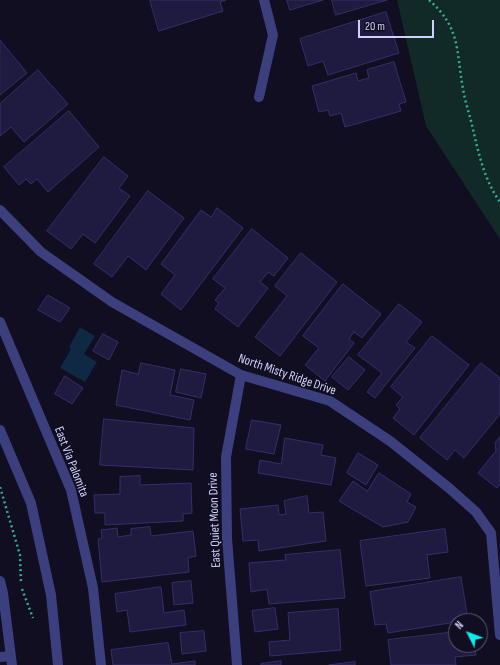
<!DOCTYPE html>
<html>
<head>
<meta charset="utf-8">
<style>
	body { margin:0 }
	#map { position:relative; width:500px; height:665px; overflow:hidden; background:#100e20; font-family:"Sofia Sans Condensed",sans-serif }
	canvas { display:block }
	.north { position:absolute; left:448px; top:613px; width:40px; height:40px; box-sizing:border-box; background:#100e20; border:1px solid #5d5c78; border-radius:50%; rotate:312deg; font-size:11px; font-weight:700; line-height:16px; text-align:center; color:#d1d0fd }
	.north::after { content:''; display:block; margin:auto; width:14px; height:18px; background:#0cebed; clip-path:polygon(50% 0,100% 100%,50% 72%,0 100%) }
	.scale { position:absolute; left:358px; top:20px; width:76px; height:18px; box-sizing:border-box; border:2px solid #d1d0fd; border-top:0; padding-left:5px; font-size:12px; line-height:14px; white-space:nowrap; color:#d1d0fd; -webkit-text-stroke:3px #100e20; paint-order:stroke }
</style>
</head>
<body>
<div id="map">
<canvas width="500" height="665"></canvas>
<div class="north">N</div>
<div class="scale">20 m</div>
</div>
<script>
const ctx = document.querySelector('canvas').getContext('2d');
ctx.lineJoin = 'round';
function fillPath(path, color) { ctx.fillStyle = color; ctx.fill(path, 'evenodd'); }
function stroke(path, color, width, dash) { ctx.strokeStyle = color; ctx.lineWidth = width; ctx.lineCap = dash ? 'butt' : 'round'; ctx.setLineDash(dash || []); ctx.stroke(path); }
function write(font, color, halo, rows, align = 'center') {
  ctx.font = font + ' "Sofia Sans Condensed",sans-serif'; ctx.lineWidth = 3; ctx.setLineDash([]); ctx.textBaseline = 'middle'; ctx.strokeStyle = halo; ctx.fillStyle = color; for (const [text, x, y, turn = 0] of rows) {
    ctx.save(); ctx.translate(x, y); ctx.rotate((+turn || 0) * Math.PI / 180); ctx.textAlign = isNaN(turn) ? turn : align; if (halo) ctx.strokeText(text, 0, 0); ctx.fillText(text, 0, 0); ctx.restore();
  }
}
fillPath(new Path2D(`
	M 397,0 L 500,0 L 500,239 L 426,126 Z`), '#122a27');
fillPath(new Path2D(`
	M 80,327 L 95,336 L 84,354 L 97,362 L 85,382 L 60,368 L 71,349 L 69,347 Z`), '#0f2843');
const building = new Path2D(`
	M 150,0 L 226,0 L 220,2 L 223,11 L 159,31 Z
	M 287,0 L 323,0 L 290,10 Z
	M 332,0 L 387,0 L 336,15 Z
	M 386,12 L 399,53 L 328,75 L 323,61 L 308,66 L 300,39 Z
	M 0,40 L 27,73 L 0,95 Z
	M 394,62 L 406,102 L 399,104 L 401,111 L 345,127 L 341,113 L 330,116 L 328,110 L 319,112 L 312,86 L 356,73 L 358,81 L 369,78 L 367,70 Z
	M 38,70 L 68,104 L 24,142 L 11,127 L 0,136 L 0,104 Z
	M 69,111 L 99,147 L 48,192 L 37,179 L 31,184 L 26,179 L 19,185 L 4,167 Z
	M 104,157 L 128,176 L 119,188 L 130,196 L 95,243 L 83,234 L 71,249 L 47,231 Z
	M 148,191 L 184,218 L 146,270 L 128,256 L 112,277 L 94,264 Z
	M 217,208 L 243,228 L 181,310 L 161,294 L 175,275 L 161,264 L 201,210 L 211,217 Z
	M 252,229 L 288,258 L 274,276 L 268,272 L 260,282 L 268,288 L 238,327 L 215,309 L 219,303 L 215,300 L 225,288 L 213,279 Z
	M 301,253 L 337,282 L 280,356 L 255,337 L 287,296 L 275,286 Z
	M 343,284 L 381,314 L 362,338 L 354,332 L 349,339 L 354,343 L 325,381 L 305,365 L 319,348 L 303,336 Z
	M 48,295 L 70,308 L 60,322 L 38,310 Z
	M 399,304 L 422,322 L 406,342 L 415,348 L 375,398 L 367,392 L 382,373 L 358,355 Z
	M 103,334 L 118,342 L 109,360 L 93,351 Z
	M 432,336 L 469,365 L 414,435 L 393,418 L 400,409 L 396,405 L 403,397 L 391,387 Z
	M 349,357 L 365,370 L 348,390 L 332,377 Z
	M 141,363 L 175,370 L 170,395 L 194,400 L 190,420 L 116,405 L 122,370 L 138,374 Z
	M 481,363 L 500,378 L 500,414 L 464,458 L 455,450 L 447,460 L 420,438 Z
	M 181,369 L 206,374 L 201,398 L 176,392 Z
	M 65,376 L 83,388 L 72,404 L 55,394 Z
	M 104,419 L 194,428 L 193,470 L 100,465 Z
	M 252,420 L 281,425 L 274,454 L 246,449 Z
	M 500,437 L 500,484 L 497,488 L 478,473 L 496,451 L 495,443 Z
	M 285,438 L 323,445 L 321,455 L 336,458 L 331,485 L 258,473 L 260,460 L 281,464 Z
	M 358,453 L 378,465 L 366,485 L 347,473 Z
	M 379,473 L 411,494 L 407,502 L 416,507 L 408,522 L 383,527 L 339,501 L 353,481 L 367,491 Z
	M 140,476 L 140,485 L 191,483 L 192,513 L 183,514 L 183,521 L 105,525 L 105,513 L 95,513 L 94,495 L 120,494 L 120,477 Z
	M 307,496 L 309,513 L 323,512 L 326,541 L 259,551 L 258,540 L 243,541 L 240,509 L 278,505 L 279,515 L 286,514 L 284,501 Z
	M 150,527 L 151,536 L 193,531 L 196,556 L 188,558 L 189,572 L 102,582 L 98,539 L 102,538 L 101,530 L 117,528 L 118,537 L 131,535 L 131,529 Z
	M 445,529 L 448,552 L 427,555 L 430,578 L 366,586 L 360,541 Z
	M 340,550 L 345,598 L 269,604 L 267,589 L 251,592 L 249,563 L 286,560 L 285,555 Z
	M 461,577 L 468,620 L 388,633 L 386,624 L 375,625 L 370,592 Z
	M 191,581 L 193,603 L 174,605 L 172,583 Z
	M 161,587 L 164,613 L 184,610 L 186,625 L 130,632 L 127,610 L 117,612 L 115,594 Z
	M 275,608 L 278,629 L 255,632 L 252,611 Z
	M 338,609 L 341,650 L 270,656 L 269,642 L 290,640 L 288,613 Z
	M 204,631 L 206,651 L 182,654 L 180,633 Z
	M 456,632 L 456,645 L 475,645 L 476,655 L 455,657 L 456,665 L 391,665 L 388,640 Z
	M 168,643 L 172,664 L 195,661 L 195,665 L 113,665 L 111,650 Z
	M 281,661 L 281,665 L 261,665 L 261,664 Z
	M 355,662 L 355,665 L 329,665 Z`);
fillPath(building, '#1f1b40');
stroke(building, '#352e6b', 1);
stroke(new Path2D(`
	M 429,0 C 461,28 456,51 463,89 C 465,101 469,113 472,125 C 478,151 484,180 500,202
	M 0,487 L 20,555 L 21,584
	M 22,589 L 33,618`), '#34ac9a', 2.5, [2, 3]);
stroke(new Path2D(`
	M 259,97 L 273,35 L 264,0
	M 0,210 L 41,252 L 112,302 L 241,375 L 330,401 L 390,441 L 449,488 L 476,512 L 491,533 L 500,635
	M 0,322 L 71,490 L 93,588 L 101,665
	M 0,430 L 31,503 L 51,595 L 58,665
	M 0,581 L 3,593 L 12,665
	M 0,657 L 10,656
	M 237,665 L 227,538 L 226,457 L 241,375`), '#3b3f7d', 10);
write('13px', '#d1d0fd', '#100e20', [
	["North Misty Ridge Drive",287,375,19],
	["East Via Palomita",71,462,69],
	["East Quiet Moon Drive",215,520,-92]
]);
</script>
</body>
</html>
